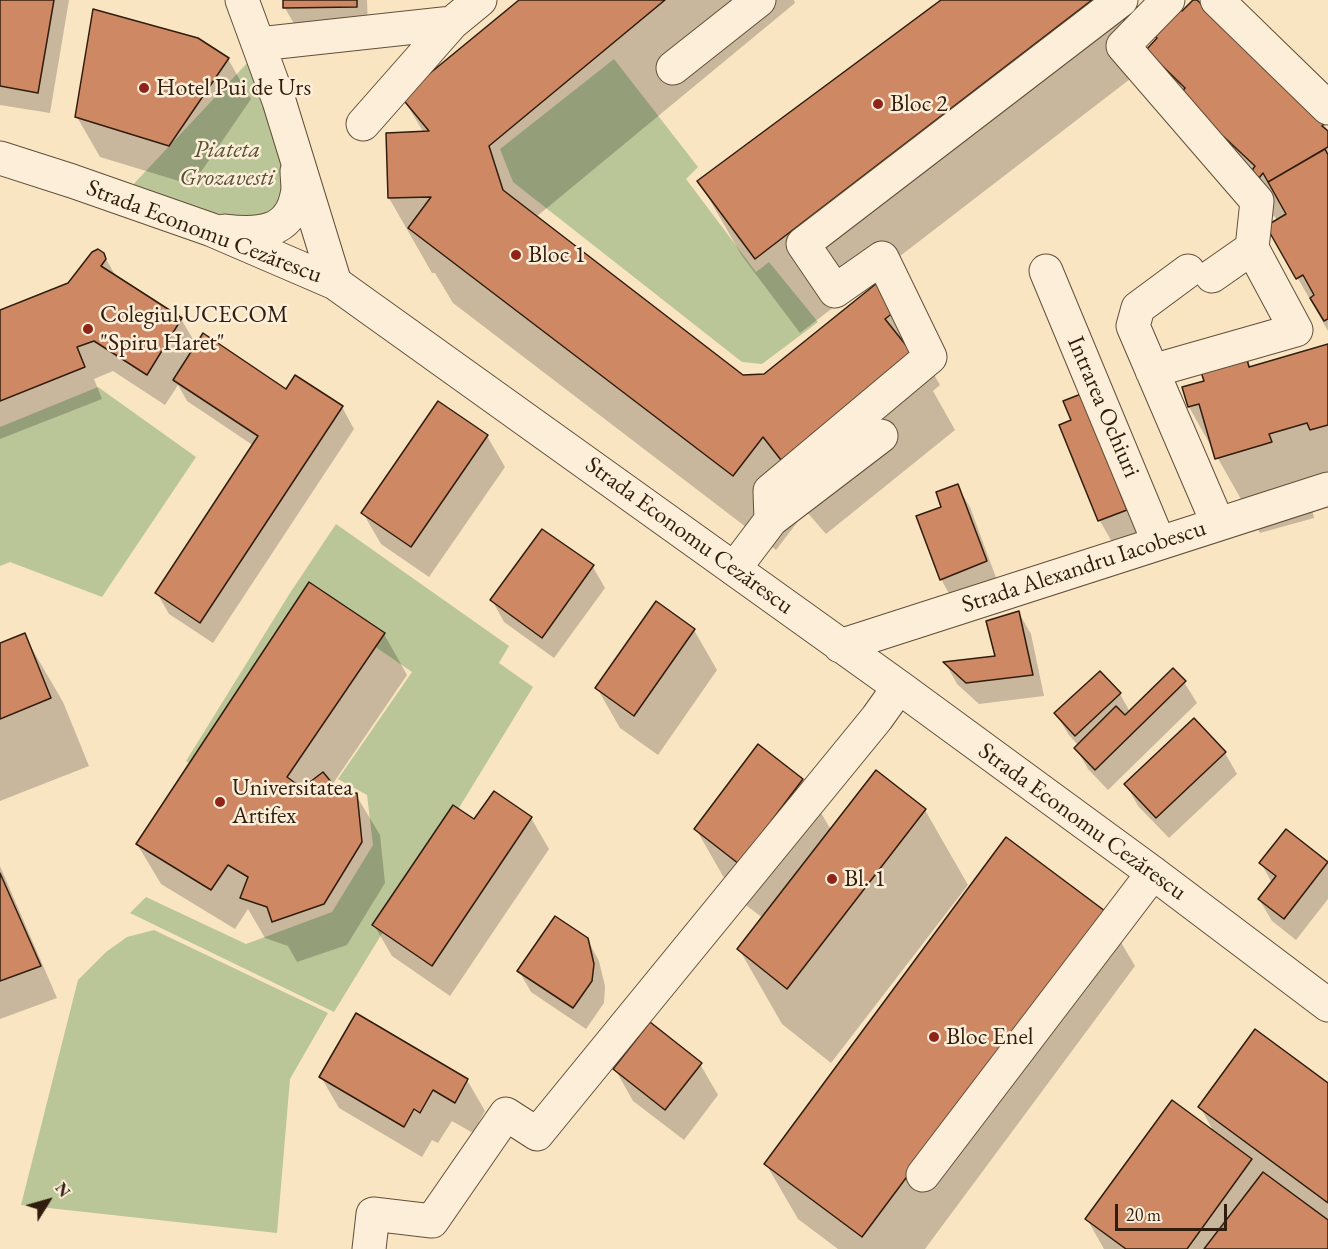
<!DOCTYPE html>
<html>
<head>
<meta charset="utf-8">
<style>
	body { margin:0 }
	#map { position:relative; width:1328px; height:1249px; overflow:hidden; background:#fae5c3; font-family:"EB Garamond",serif }
	canvas { display:block }
	.north { position:absolute; left:18px; top:1171px; width:60px; height:60px; -webkit-text-stroke:4px #fceed8; paint-order:stroke; rotate:53deg; font-size:16px; font-weight:700; line-height:24px; text-align:center; color:#301d0d }
	.north::after { content:''; display:block; margin:auto; width:21px; height:27px; background:#301d0d; clip-path:polygon(50% 0,100% 100%,50% 72%,0 100%) }
	.scale { position:absolute; left:1115px; top:1204px; width:112px; height:27px; box-sizing:border-box; border:3px solid #301d0d; border-top:0; padding-left:8px; font-size:18px; line-height:21px; white-space:nowrap; color:#301d0d; -webkit-text-stroke:4px #fceed8; paint-order:stroke }
</style>
</head>
<body>
<div id="map">
<canvas width="1328" height="1249"></canvas>
<div class="north">N</div>
<div class="scale">20 m</div>
</div>
<script>
const ctx = document.querySelector('canvas').getContext('2d');
ctx.lineJoin = 'round';
function fillPath(path, color) { ctx.fillStyle = color; ctx.fill(path, 'evenodd'); }
function stroke(path, color, width, dash) { ctx.strokeStyle = color; ctx.lineWidth = width; ctx.lineCap = dash ? 'butt' : 'round'; ctx.setLineDash(dash || []); ctx.stroke(path); }
function write(font, color, halo, rows, align = 'center') {
  ctx.font = font + ' "EB Garamond",serif'; ctx.lineWidth = 5; ctx.setLineDash([]); ctx.textBaseline = 'middle'; ctx.strokeStyle = halo; ctx.fillStyle = color; for (const [text, x, y, turn = 0] of rows) {
    ctx.save(); ctx.translate(x, y); ctx.rotate((+turn || 0) * Math.PI / 180); ctx.textAlign = isNaN(turn) ? turn : align; if (halo) ctx.strokeText(text, 0, 0); ctx.fillText(text, 0, 0); ctx.restore();
  }
}
fillPath(new Path2D(`
	M 614,59 L 698,167 L 686,179 L 756,272 L 769,262 L 818,322 L 762,364 L 742,362 L 513,182 L 500,149 Z
	M 250,60 L 285,165 L 287,204 L 249,224 L 128,190 Z
	M 98,387 L 196,457 L 102,597 L 10,562 L 0,566 L 0,427 Z
	M 336,524 L 509,646 L 499,663 L 533,687 L 334,1012 L 130,913 L 146,897 L 246,944 L 332,912 L 373,845 L 367,795 L 338,779 L 412,672 L 313,604 L 202,772 L 186,761 L 290,593 Z
	M 154,930 L 328,1013 L 290,1079 L 277,1233 L 21,1205 L 78,980 L 106,952 L 127,937 Z`), '#bac697');
fillPath(new Path2D(`
	M 0,0 L 69,0 L 50,113 L 0,105 Z
	M 285,0 L 367,0 L 368,28 L 297,29 L 285,8 Z
	M 521,0 L 794,0 L 795,3 L 536,217 L 743,377 L 765,375 L 897,310 L 940,385 L 933,391 L 955,430 L 826,534 L 806,511 L 776,550 L 453,303 L 435,273 L 432,273 L 389,198 L 424,133 L 403,98 Z
	M 944,0 L 1108,0 L 1147,66 L 800,333 L 742,256 L 699,181 Z
	M 1153,32 L 1324,124 L 1328,131 L 1328,331 L 1268,226 L 1278,220 L 1268,211 L 1148,50 L 1157,40 Z
	M 228,59 L 251,99 L 192,185 L 100,157 L 77,117 Z
	M 103,254 L 117,278 L 181,319 L 197,346 L 287,391 L 296,377 L 342,407 L 354,429 L 213,643 L 169,614 L 157,593 L 254,446 L 187,401 L 178,385 L 165,405 L 113,371 L 94,379 L 102,399 L 0,439 L 0,311 L 69,284 Z
	M 1328,346 L 1328,504 L 1312,509 L 1314,518 L 1260,533 L 1189,407 L 1184,388 L 1206,382 L 1246,360 L 1251,368 Z
	M 1080,396 L 1138,532 L 1112,542 L 1100,521 L 1061,426 L 1073,421 Z
	M 487,436 L 505,467 L 429,577 L 381,544 L 363,513 Z
	M 957,486 L 970,507 L 998,583 L 953,601 L 941,579 L 943,508 Z
	M 543,531 L 593,567 L 605,588 L 554,658 L 504,622 L 492,600 Z
	M 1019,613 L 1031,634 L 1044,696 L 979,704 L 957,684 L 946,664 L 997,658 Z
	M 694,630 L 717,670 L 658,755 L 620,728 L 597,688 Z
	M 384,634 L 407,675 L 332,785 L 341,796 L 356,795 L 380,835 L 385,883 L 347,945 L 297,962 L 288,946 L 265,938 L 248,909 L 235,929 L 161,884 L 137,844 Z
	M 24,635 L 63,702 L 89,766 L 0,801 L 0,644 Z
	M 1184,682 L 1197,703 L 1108,790 L 1088,769 L 1076,748 L 1078,745 L 1068,734 L 1056,713 L 1120,694 L 1130,712 Z
	M 1225,753 L 1237,774 L 1169,838 L 1138,806 L 1126,784 Z
	M 802,780 L 831,830 L 925,810 L 968,885 L 831,1063 L 782,1024 L 739,949 L 763,918 L 735,897 L 696,829 Z
	M 531,818 L 549,849 L 450,996 L 392,956 L 374,925 L 475,822 Z
	M 1261,863 L 1327,863 L 1328,865 L 1328,899 L 1296,940 L 1272,921 L 1259,899 L 1272,883 Z
	M 0,866 L 57,998 L 0,1019 Z
	M 1103,912 L 1135,966 L 925,1249 L 838,1249 L 798,1219 L 766,1164 Z
	M 587,939 L 599,961 L 605,986 L 604,1003 L 586,1029 L 531,992 L 519,971 Z
	M 700,1064 L 718,1095 L 684,1140 L 633,1101 L 615,1069 Z
	M 321,1077 L 467,1080 L 485,1111 L 473,1133 L 452,1121 L 438,1143 L 432,1140 L 422,1157 L 339,1108 Z
	M 1328,1085 L 1328,1249 L 1104,1249 L 1087,1219 L 1214,1132 L 1200,1107 Z`), '#0003');
const building = new Path2D(`
	M 0,0 L 54,0 L 38,93 L 0,86 Z
	M 283,0 L 357,0 L 357,7 L 283,8 Z
	M 519,0 L 665,0 L 489,146 L 503,190 L 743,375 L 764,374 L 877,283 L 898,309 L 885,319 L 913,354 L 781,460 L 763,437 L 733,476 L 408,228 L 431,197 L 388,198 L 386,133 L 429,131 L 401,97 Z
	M 941,0 L 1092,0 L 755,259 L 697,181 Z
	M 1193,0 L 1197,0 L 1325,123 L 1322,126 L 1328,131 L 1328,147 L 1268,182 L 1263,173 L 1259,178 L 1251,172 L 1255,166 L 1224,137 L 1221,140 L 1181,93 L 1185,88 L 1146,50 L 1157,38 L 1151,32 L 1177,6 L 1182,11 Z
	M 93,9 L 198,38 L 229,58 L 169,146 L 75,117 Z
	M 1325,149 L 1328,155 L 1328,319 L 1324,321 L 1310,298 L 1314,295 L 1303,275 L 1296,279 L 1266,226 L 1286,214 L 1268,182 Z
	M 98,249 L 104,253 L 106,259 L 101,266 L 182,318 L 147,375 L 94,341 L 77,347 L 85,367 L 0,401 L 0,310 L 68,283 L 92,252 Z
	M 203,333 L 286,389 L 295,375 L 343,406 L 200,623 L 155,593 L 258,436 L 173,380 Z
	M 1328,344 L 1328,425 L 1310,430 L 1307,423 L 1269,434 L 1272,442 L 1215,459 L 1199,404 L 1188,407 L 1182,387 L 1204,381 L 1201,372 L 1247,359 L 1249,367 Z
	M 1081,394 L 1127,510 L 1098,521 L 1059,425 L 1071,420 L 1063,401 Z
	M 438,401 L 488,435 L 411,547 L 361,513 Z
	M 958,484 L 987,561 L 940,580 L 916,516 L 941,507 L 936,492 Z
	M 542,529 L 594,565 L 542,638 L 490,600 Z
	M 309,582 L 385,633 L 287,777 L 302,788 L 323,772 L 342,795 L 357,793 L 362,842 L 324,904 L 272,922 L 267,907 L 240,898 L 248,877 L 228,865 L 211,890 L 136,844 Z
	M 656,601 L 695,629 L 634,716 L 595,688 Z
	M 1019,611 L 1033,675 L 966,683 L 943,662 L 995,656 L 986,621 Z
	M 25,633 L 51,698 L 0,719 L 0,643 Z
	M 1173,668 L 1186,681 L 1095,770 L 1074,748 L 1116,706 L 1125,715 Z
	M 1100,671 L 1121,693 L 1075,736 L 1054,713 Z
	M 1194,718 L 1226,752 L 1156,818 L 1124,784 Z
	M 758,744 L 803,779 L 739,864 L 694,829 Z
	M 876,770 L 926,809 L 787,989 L 737,949 Z
	M 494,791 L 532,817 L 432,966 L 372,925 L 453,805 L 474,819 Z
	M 1286,829 L 1328,862 L 1284,919 L 1258,899 L 1276,876 L 1259,863 Z
	M 1006,837 L 1105,911 L 862,1237 L 764,1164 Z
	M 0,873 L 41,966 L 0,981 Z
	M 555,916 L 588,938 L 594,964 L 592,981 L 573,1008 L 517,971 Z
	M 356,1013 L 468,1079 L 455,1103 L 433,1090 L 420,1113 L 414,1109 L 404,1127 L 319,1077 Z
	M 650,1022 L 702,1063 L 665,1110 L 613,1069 Z
	M 1255,1029 L 1328,1083 L 1328,1203 L 1198,1107 Z
	M 1172,1100 L 1252,1159 L 1187,1249 L 1126,1249 L 1085,1219 Z
	M 1263,1172 L 1328,1220 L 1328,1249 L 1204,1249 Z`);
fillPath(building, '#ce8863');
stroke(building, '#301d0d', 1.5);
const minor = new Path2D(`
	M 242,0 L 279,101 L 335,283
	M 1168,0 L 1123,46 L 1257,201 L 1252,248
	M 1217,0 L 1328,108
	M 259,44 L 452,23 L 480,0
	M 673,68 L 759,0
	M 363,124 L 452,23
	M 0,158 L 72,181 L 212,230 L 335,283 L 899,687 L 1153,873 L 1328,1005
	M 225,231 C 257,235 290,234 297,195 C 299,188 297,179 297,171
	M 1046,271 L 1159,543
	M 1188,271 L 1138,308 L 1133,326 L 1218,524
	M 1152,371 L 1296,330 L 1252,248 L 1212,276
	M 771,520 L 770,491 L 930,357 L 882,258 L 835,291 L 803,244 L 1121,0
	M 734,569 L 771,520 L 881,436
	M 840,646 L 1328,489
	M 923,1175 L 1153,873
	M 369,1249 L 373,1214 L 432,1221 L 506,1114 L 537,1134 L 877,718 L 899,687`);
stroke(minor, '#624f3a', 35);
stroke(minor, '#fceed8', 33);
for (const [x, y, r, color] of [
	[144,88,6,"#8f2418"],
	[878,104,6,"#8f2418"],
	[516,255,6,"#8f2418"],
	[88,329,6,"#8f2418"],
	[220,802,6,"#8f2418"],
	[832,879,6,"#8f2418"],
	[934,1037,6,"#8f2418"]
]) { const dot = new Path2D(); dot.arc(x, y, r, 0, 2 * Math.PI); ctx.fillStyle = color; ctx.fill(dot); stroke(dot, '#fceed8', 2); }
write('24px', '#301d0d', '#fceed8', [
	["Hotel Pui de Urs",156,88],
	["Bloc 2",890,104],
	["Bloc 1",528,255],
	["Colegiul UCECOM",100,315],
	["\"Spiru Haret\"",100,343],
	["Universitatea",232,788],
	["Artifex",232,816],
	["Bl. 1",844,879],
	["Bloc Enel",946,1037]
], 'left');
write('italic 24px', '#595036', '#fceed8', [
	["Piateta",227,150],
	["Grozavesti",227,178]
]);
write('24px', '#301d0d', '#fceed8', [
	["Strada Economu Cezărescu",204,232,21],
	["Intrarea Ochiuri",1103,407,67],
	["Strada Economu Cezărescu",689,536,36],
	["Strada Alexandru Iacobescu",1084,567,-18],
	["Strada Economu Cezărescu",1082,822,36]
]);
</script>
</body>
</html>
